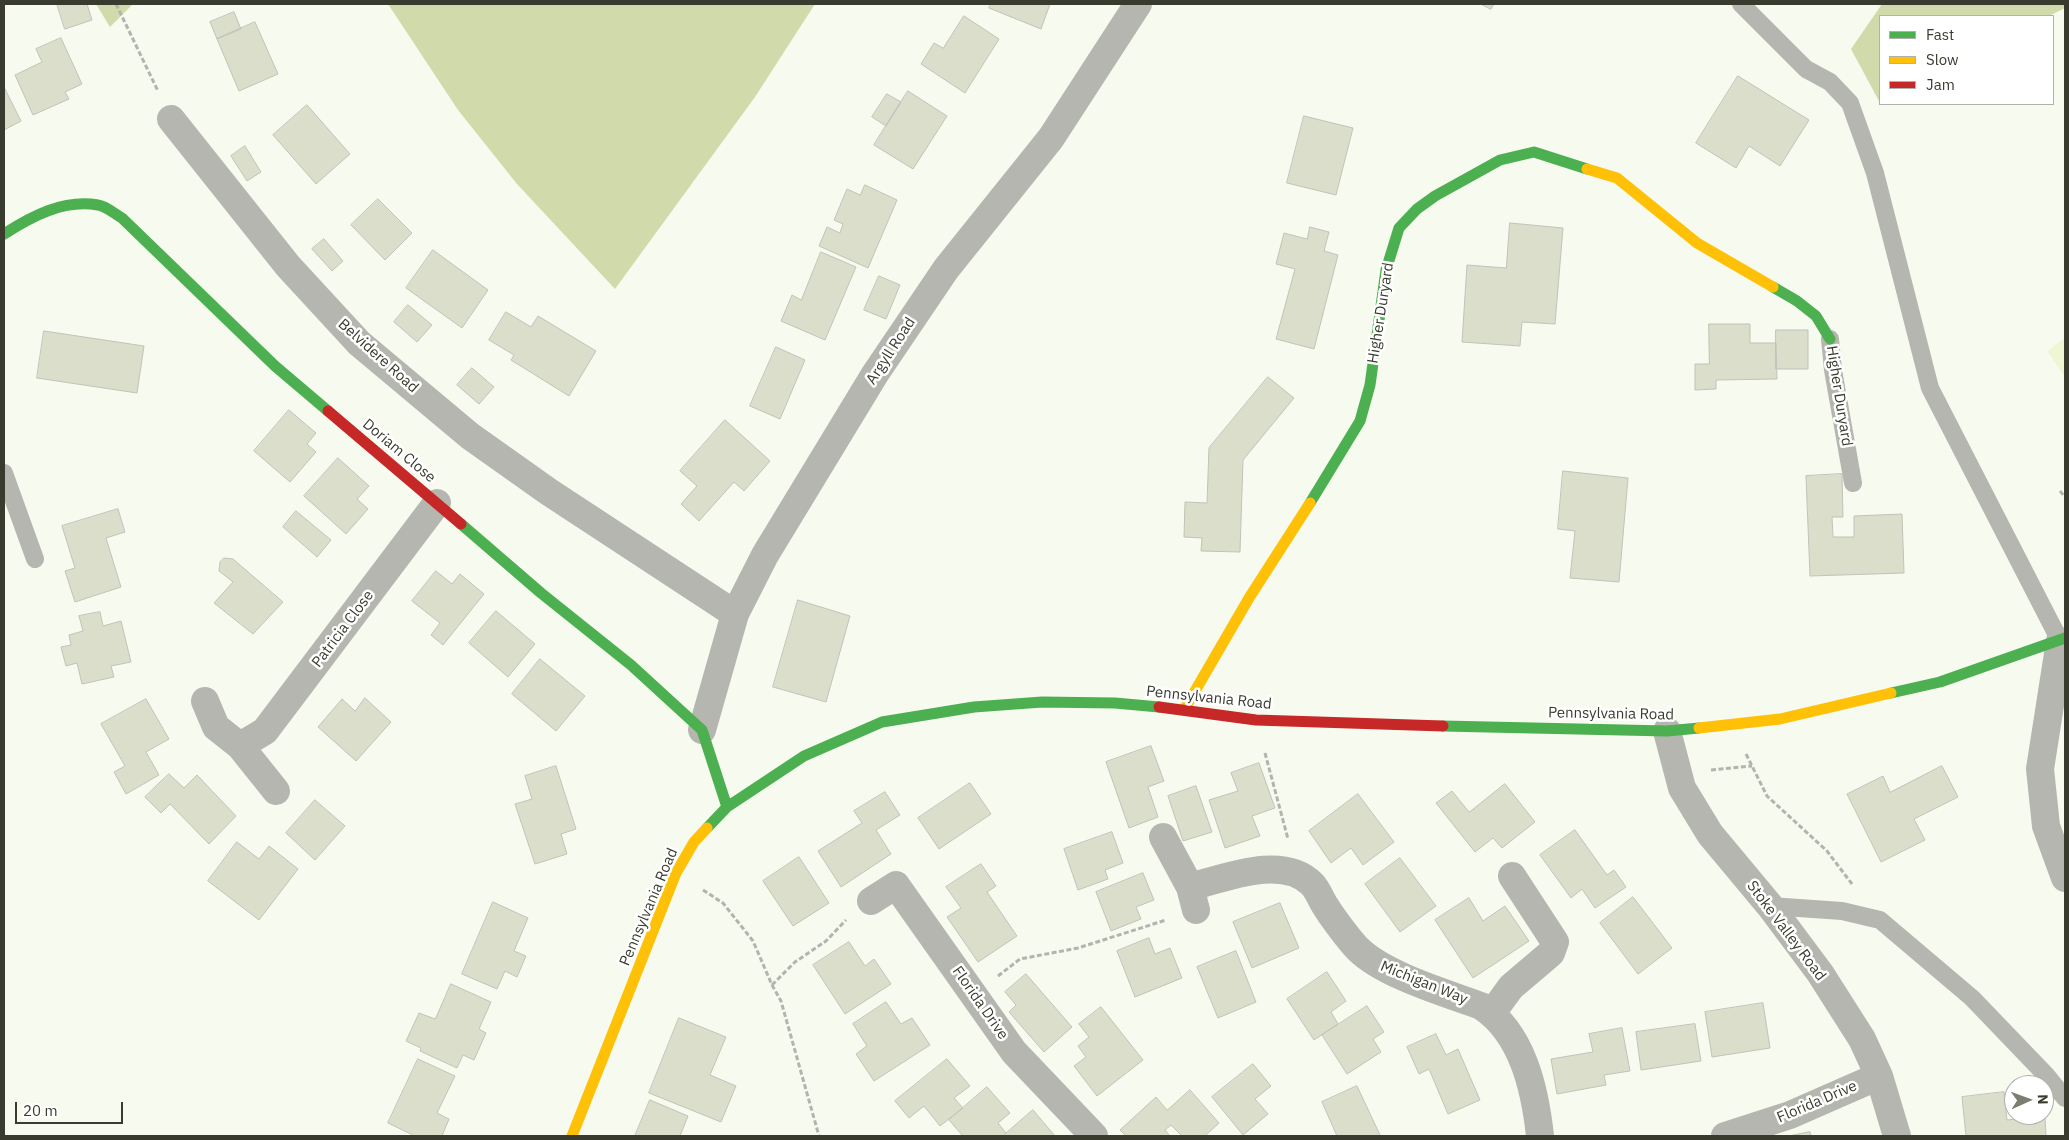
<!DOCTYPE html>
<html>
<head>
<meta charset="utf-8">
<style>
	body { margin:0 }
	#map { position:relative; width:2069px; height:1140px; overflow:hidden; background:#f7faef; font-family:"IBM Plex Sans",sans-serif }
	canvas { display:block }
	.frame { position:absolute; inset:0; border:5px solid #383b2d; pointer-events:none }
	.legend { position:absolute; left:1879px; top:15px; width:175px; height:90px; box-sizing:border-box; background:#fff; border:1px solid #afb1ab; margin:0; padding:6px 9px; list-style:none; font-size:15px; color:#383b2d }
	.legend li { display:flex; align-items:center; gap:10px; height:25px }
	.legend b { width:25px; border:1px solid #afb1ab }
	.north { position:absolute; left:2004px; top:1075px; width:50px; height:50px; box-sizing:border-box; background:#fff; border:1px solid #afb1ab; border-radius:50%; rotate:88deg; font-size:14px; font-weight:700; line-height:20px; text-align:center; color:#383b2d }
	.north::after { content:''; display:block; margin:auto; width:18px; height:22px; background:#7b7e71; clip-path:polygon(50% 0,100% 100%,50% 72%,0 100%) }
	.scale { position:absolute; left:15px; top:1102px; width:108px; height:22px; box-sizing:border-box; border:2px solid #383b2d; border-top:0; padding-left:6px; font-size:15px; line-height:18px; white-space:nowrap; color:#383b2d; -webkit-text-stroke:4px #fff; paint-order:stroke }
</style>
</head>
<body>
<div id="map">
<canvas width="2069" height="1140"></canvas>
<div class="frame"></div>
<ul class="legend">
<li><b style="height:6px;background:#4caf50"></b>Fast</li>
<li><b style="height:6px;background:#ffc107"></b>Slow</li>
<li><b style="height:6px;background:#c62828"></b>Jam</li>
</ul>
<div class="north">N</div>
<div class="scale">20 m</div>
</div>
<script>
const ctx = document.querySelector('canvas').getContext('2d');
ctx.lineJoin = 'round';
function fillPath(path, color) { ctx.fillStyle = color; ctx.fill(path, 'evenodd'); }
function stroke(path, color, width, dash) { ctx.strokeStyle = color; ctx.lineWidth = width; ctx.lineCap = dash ? 'butt' : 'round'; ctx.setLineDash(dash || []); ctx.stroke(path); }
function write(font, color, halo, rows, align = 'center') {
  ctx.font = font + ' "IBM Plex Sans",sans-serif'; ctx.lineWidth = 5; ctx.setLineDash([]); ctx.textBaseline = 'middle'; ctx.strokeStyle = halo; ctx.fillStyle = color; for (const [text, x, y, turn = 0] of rows) {
    ctx.save(); ctx.translate(x, y); ctx.rotate((+turn || 0) * Math.PI / 180); ctx.textAlign = isNaN(turn) ? turn : align; if (halo) ctx.strokeText(text, 0, 0); ctx.fillText(text, 0, 0); ctx.restore();
  }
}
fillPath(new Path2D(`
	M 2065,338 L 2065,377 L 2047,351 Z`), '#eff6d4');
fillPath(new Path2D(`
	M 96,4 L 133,4 L 110,27 Z
	M 388,4 L 815,4 L 755,97 L 615,289 L 517,184 L 458,110 Z
	M 1882,4 L 2065,4 L 2065,8 L 2049,16 L 1880,16 L 1880,103 L 1851,49 Z`), '#d1daab');
const building = new Path2D(`
	M 57,4 L 87,4 L 92,20 L 65,29 Z
	M 991,4 L 1050,4 L 1041,29 L 989,8 Z
	M 1481,4 L 1494,4 L 1491,9 Z
	M 234,12 L 241,29 L 217,39 L 210,22 Z
	M 964,16 L 999,39 L 965,93 L 921,64 L 934,43 L 943,48 Z
	M 255,22 L 278,74 L 239,91 L 217,39 Z
	M 61,38 L 82,84 L 65,92 L 69,99 L 33,115 L 15,75 L 42,62 L 36,49 Z
	M 1738,76 L 1809,120 L 1780,166 L 1749,146 L 1736,168 L 1696,143 Z
	M 4,87 L 21,121 L 4,130 Z
	M 908,91 L 947,116 L 913,169 L 874,145 Z
	M 887,94 L 901,102 L 886,126 L 872,117 Z
	M 307,105 L 350,154 L 316,184 L 273,135 Z
	M 1304,116 L 1353,128 L 1336,195 L 1287,183 Z
	M 245,146 L 261,172 L 247,181 L 231,156 Z
	M 865,185 L 897,200 L 868,268 L 819,246 L 827,227 L 840,233 L 843,224 L 834,220 L 847,189 L 860,195 Z
	M 378,199 L 412,233 L 385,260 L 351,225 Z
	M 1510,223 L 1563,228 L 1555,324 L 1522,322 L 1520,346 L 1462,342 L 1467,265 L 1506,268 Z
	M 1310,227 L 1329,232 L 1324,251 L 1338,255 L 1314,349 L 1276,339 L 1295,269 L 1276,264 L 1284,233 L 1307,239 Z
	M 324,239 L 343,261 L 332,271 L 312,249 Z
	M 433,250 L 488,290 L 462,328 L 406,288 Z
	M 821,252 L 856,267 L 825,340 L 781,321 L 792,295 L 801,300 Z
	M 879,276 L 900,285 L 886,319 L 864,310 Z
	M 408,305 L 432,325 L 417,342 L 394,322 Z
	M 506,312 L 531,327 L 538,316 L 596,351 L 569,396 L 511,360 L 514,355 L 489,340 Z
	M 1709,324 L 1750,324 L 1750,343 L 1776,343 L 1777,379 L 1716,380 L 1716,389 L 1695,390 L 1695,364 L 1709,364 Z
	M 1776,330 L 1808,330 L 1808,369 L 1776,369 Z
	M 44,331 L 144,346 L 137,393 L 37,378 Z
	M 776,347 L 805,360 L 780,419 L 750,406 Z
	M 472,368 L 494,387 L 479,404 L 457,385 Z
	M 1268,377 L 1294,398 L 1243,460 L 1240,552 L 1201,551 L 1202,538 L 1184,537 L 1185,502 L 1207,503 L 1209,448 Z
	M 289,410 L 316,433 L 307,444 L 316,452 L 290,482 L 254,451 Z
	M 725,420 L 770,461 L 744,491 L 734,482 L 699,521 L 681,504 L 697,486 L 680,471 Z
	M 338,458 L 369,486 L 357,499 L 368,509 L 346,534 L 304,496 Z
	M 1563,471 L 1628,478 L 1619,582 L 1570,578 L 1575,531 L 1558,529 Z
	M 1842,474 L 1843,517 L 1832,517 L 1833,537 L 1854,537 L 1854,516 L 1902,514 L 1904,573 L 1810,576 L 1806,476 Z
	M 118,509 L 125,532 L 106,538 L 121,587 L 75,602 L 65,571 L 75,568 L 62,526 Z
	M 296,511 L 331,540 L 317,557 L 283,527 Z
	M 224,558 L 233,559 L 283,602 L 253,634 L 214,603 L 233,582 L 219,571 L 220,562 Z
	M 436,571 L 452,584 L 460,574 L 484,594 L 443,645 L 431,635 L 440,623 L 412,601 Z
	M 798,600 L 850,616 L 826,702 L 773,687 Z
	M 496,611 L 535,644 L 508,677 L 469,643 Z
	M 100,612 L 103,626 L 121,621 L 131,662 L 111,666 L 114,677 L 82,684 L 77,663 L 66,666 L 61,647 L 71,645 L 69,635 L 83,631 L 79,616 Z
	M 540,659 L 585,696 L 556,731 L 512,694 Z
	M 365,698 L 391,722 L 356,761 L 318,727 L 342,699 L 355,711 Z
	M 146,699 L 169,739 L 146,752 L 159,775 L 126,794 L 114,772 L 125,766 L 101,724 Z
	M 1151,746 L 1164,781 L 1148,787 L 1158,817 L 1129,828 L 1106,762 Z
	M 1259,763 L 1275,808 L 1252,816 L 1260,836 L 1225,848 L 1209,800 L 1238,791 L 1231,773 Z
	M 556,766 L 576,829 L 561,834 L 567,854 L 535,864 L 515,804 L 532,799 L 525,776 Z
	M 1942,766 L 1958,797 L 1914,819 L 1925,840 L 1881,862 L 1847,794 L 1883,776 L 1890,792 Z
	M 169,774 L 184,788 L 197,775 L 236,816 L 209,844 L 170,804 L 161,813 L 145,797 Z
	M 970,783 L 991,814 L 939,849 L 918,818 Z
	M 1505,784 L 1535,822 L 1502,848 L 1493,838 L 1475,852 L 1436,803 L 1452,791 L 1469,812 Z
	M 1196,786 L 1212,832 L 1183,841 L 1168,796 Z
	M 885,792 L 900,815 L 876,830 L 891,854 L 841,887 L 818,851 L 862,823 L 854,811 Z
	M 1358,794 L 1394,842 L 1363,865 L 1351,848 L 1331,863 L 1309,831 Z
	M 315,800 L 345,826 L 315,860 L 286,833 Z
	M 1575,830 L 1607,875 L 1614,870 L 1626,887 L 1595,908 L 1582,889 L 1571,898 L 1540,855 Z
	M 1112,832 L 1123,863 L 1105,870 L 1108,879 L 1078,890 L 1064,849 Z
	M 237,842 L 259,859 L 269,846 L 298,869 L 259,920 L 208,881 Z
	M 799,857 L 829,903 L 793,926 L 763,881 Z
	M 1400,858 L 1436,906 L 1400,932 L 1365,884 Z
	M 981,864 L 996,886 L 987,892 L 1017,936 L 978,962 L 947,917 L 961,908 L 946,887 Z
	M 1143,873 L 1154,900 L 1136,907 L 1141,919 L 1111,931 L 1096,892 Z
	M 1633,897 L 1672,948 L 1638,974 L 1600,923 Z
	M 1469,898 L 1483,921 L 1505,906 L 1529,941 L 1473,978 L 1435,920 Z
	M 493,902 L 528,918 L 514,951 L 526,956 L 517,977 L 505,971 L 497,989 L 462,974 Z
	M 1280,903 L 1299,948 L 1252,968 L 1233,922 Z
	M 1149,938 L 1155,954 L 1170,948 L 1182,978 L 1135,997 L 1117,951 Z
	M 849,942 L 865,966 L 874,959 L 891,984 L 845,1014 L 813,965 Z
	M 1236,951 L 1256,1002 L 1218,1018 L 1197,967 Z
	M 1327,972 L 1346,1001 L 1331,1012 L 1338,1024 L 1314,1040 L 1287,999 Z
	M 1026,974 L 1072,1027 L 1044,1052 L 1009,1012 L 1016,1005 L 1005,992 Z
	M 451,984 L 491,1002 L 479,1029 L 486,1033 L 474,1060 L 463,1055 L 457,1068 L 420,1051 L 421,1048 L 406,1041 L 419,1013 L 435,1019 Z
	M 886,1002 L 901,1024 L 912,1018 L 930,1045 L 874,1081 L 856,1054 L 867,1046 L 853,1024 Z
	M 1763,1003 L 1770,1048 L 1712,1057 L 1705,1012 Z
	M 1367,1006 L 1384,1032 L 1373,1039 L 1381,1052 L 1347,1074 L 1322,1035 Z
	M 1101,1007 L 1143,1060 L 1097,1096 L 1074,1066 L 1086,1057 L 1078,1046 L 1089,1037 L 1079,1024 Z
	M 679,1018 L 726,1037 L 710,1075 L 736,1086 L 721,1122 L 649,1093 Z
	M 1695,1024 L 1701,1061 L 1641,1070 L 1636,1032 Z
	M 1622,1028 L 1630,1071 L 1604,1075 L 1606,1085 L 1557,1094 L 1551,1059 L 1593,1052 L 1589,1034 Z
	M 1436,1034 L 1446,1055 L 1458,1049 L 1480,1100 L 1448,1114 L 1429,1069 L 1419,1074 L 1407,1047 Z
	M 418,1059 L 455,1076 L 437,1113 L 449,1119 L 442,1136 L 415,1136 L 388,1123 Z
	M 947,1059 L 970,1086 L 954,1098 L 963,1108 L 940,1126 L 924,1106 L 909,1118 L 895,1101 Z
	M 1253,1064 L 1271,1086 L 1255,1099 L 1268,1114 L 1243,1135 L 1212,1097 Z
	M 1357,1086 L 1380,1135 L 1378,1136 L 1337,1136 L 1322,1102 Z
	M 987,1087 L 1010,1113 L 998,1123 L 1006,1133 L 1003,1136 L 963,1136 L 949,1120 Z
	M 1190,1090 L 1219,1123 L 1205,1136 L 1182,1136 L 1171,1125 L 1165,1130 L 1170,1136 L 1126,1136 L 1120,1130 L 1156,1097 L 1167,1110 Z
	M 2004,1092 L 2007,1120 L 2045,1116 L 2046,1136 L 1966,1136 L 1962,1097 Z
	M 650,1100 L 688,1116 L 680,1136 L 635,1136 Z
	M 1033,1110 L 1055,1136 L 1003,1136 L 1006,1133 Z
	M 1810,1132 L 1811,1136 L 1789,1136 Z`);
fillPath(building, '#dadecb');
stroke(building, '#c0c3b7', 1);
stroke(new Path2D(`
	M 116,4 L 158,91
	M 2060,491 L 2065,497
	M 1265,753 L 1288,839
	M 1746,754 L 1767,796 L 1827,851 L 1852,884
	M 1711,770 L 1752,766
	M 703,890 L 723,903 L 753,941 L 772,985 L 781,1001 L 819,1136
	M 998,976 L 1020,959 L 1078,948 L 1166,920
	M 772,985 L 795,962 L 826,941 L 846,920`), '#b3b4ae', 3, [5, 2.5]);
stroke(new Path2D(`
	M 1741,4 L 1806,69 L 1830,82 L 1850,103 L 1875,173 L 1930,388 L 2060,641
	M 1830,339 L 1833,370 L 1853,483
	M 4,473 L 35,559
	M 1770,906 L 1842,911 L 1880,920 L 1972,998 L 2046,1075 L 2065,1098`), '#b5b6b0', 18);
stroke(new Path2D(`
	M 171,119 L 288,266 L 359,343 L 470,436 L 549,492 L 735,614
	M 2060,641 L 2040,769 L 2046,826 L 2065,878
	M 205,701 L 216,727 L 240,746 L 276,791
	M 702,730 L 735,614 L 765,555 L 875,374 L 946,269 L 1051,138 L 1138,4
	M 1667,731 L 1682,788 L 1710,834 L 1770,906 L 1820,973 L 1862,1039 L 1879,1076 L 1897,1136
	M 240,746 L 265,731 L 437,503
	M 1163,837 L 1190,887
	M 871,901 L 896,885 L 1014,1052 L 1094,1136
	M 1196,910 L 1190,887 C 1225,878 1283,854 1312,884 C 1318,890 1321,900 1326,907 C 1332,917 1350,941 1358,949 C 1384,975 1446,993 1481,1006 C 1523,1033 1535,1090 1540,1136
	M 1492,1013 L 1511,987 L 1551,953 L 1555,942 L 1512,876
	M 1725,1136 L 1790,1115 L 1879,1076`), '#b5b6b0', 28);
stroke(new Path2D(`
	M 4,234 C 32,216 64,199 98,205 C 106,206 115,214 122,218 L 275,366 L 328,411
	M 1773,287 L 1797,301 L 1816,316 L 1830,339
	M 1310,503 L 1360,421 L 1370,385 L 1386,270 L 1399,228 L 1417,209 L 1435,196 L 1500,160 L 1534,152 L 1587,169
	M 461,524 L 541,593 L 631,665 L 702,730 L 727,807
	M 1891,693 L 1940,682 L 2065,638
	M 1443,726 L 1667,731 L 1699,728
	M 707,828 L 727,807 L 804,756 L 882,722 L 974,707 L 1042,702 L 1115,703 L 1159,707`), '#4caf50', 11);
stroke(new Path2D(`
	M 1587,169 L 1617,178 L 1697,243 L 1773,287
	M 1184,710 L 1249,598 L 1310,503
	M 1699,728 L 1780,719 L 1891,693
	M 572,1136 L 676,873 L 694,842 L 707,828`), '#ffc107', 11);
stroke(new Path2D(`
	M 328,411 L 461,524
	M 1159,707 L 1256,720 L 1443,726`), '#c62828', 11);
write('15px', '#383b2d', '#fff', [
	["Higher Duryard",1381,313,-81],
	["Argyll Road",891,351,-57],
	["Belvidere Road",378,356,42],
	["Higher Duryard",1839,396,81],
	["Doriam Close",399,451,40],
	["Patricia Close",343,629,-53],
	["Pennsylvania Road",1209,698,6],
	["Pennsylvania Road",1611,714,1],
	["Pennsylvania Road",649,907,-67],
	["Stoke Valley Road",1786,931,53],
	["Michigan Way",1424,983,22],
	["Florida Drive",980,1003,55],
	["Florida Drive",1817,1102,-23]
]);
</script>
</body>
</html>
